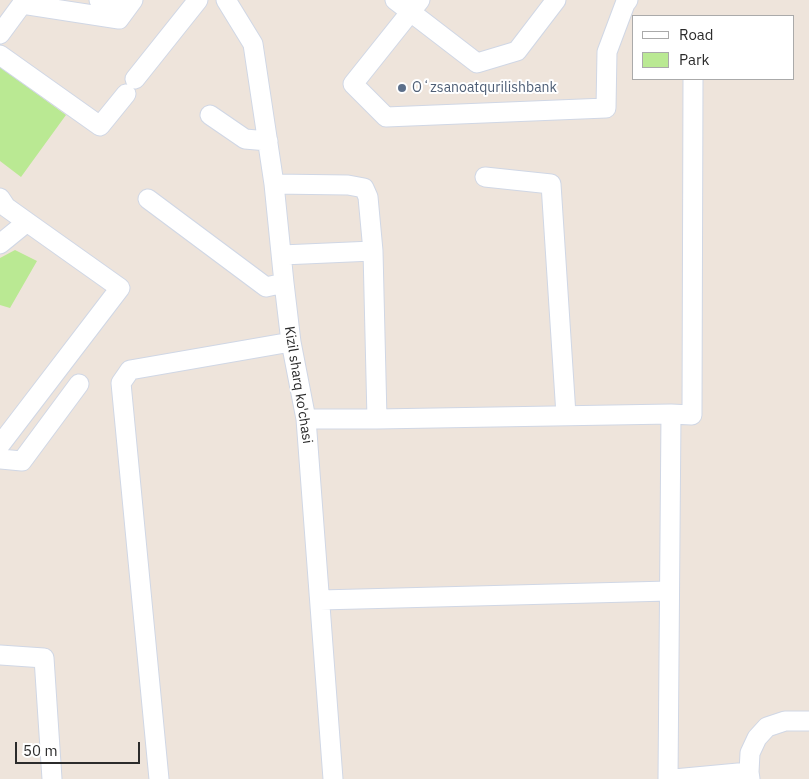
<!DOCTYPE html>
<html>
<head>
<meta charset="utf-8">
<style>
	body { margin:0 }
	#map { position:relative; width:809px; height:779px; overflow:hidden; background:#eee4db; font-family:"IBM Plex Sans",sans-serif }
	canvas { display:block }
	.legend { position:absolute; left:632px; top:15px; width:162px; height:65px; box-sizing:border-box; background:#fff; border:1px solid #aaa; margin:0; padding:6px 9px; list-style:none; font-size:15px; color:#2b2b2b }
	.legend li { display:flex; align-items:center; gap:10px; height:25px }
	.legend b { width:25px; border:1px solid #aaa }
	.scale { position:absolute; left:15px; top:742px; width:125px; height:22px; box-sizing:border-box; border:2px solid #2b2b2b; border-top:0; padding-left:6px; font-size:15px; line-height:18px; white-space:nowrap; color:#2b2b2b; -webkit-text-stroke:4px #fff; paint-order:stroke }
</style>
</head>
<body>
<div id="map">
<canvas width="809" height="779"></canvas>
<ul class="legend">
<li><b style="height:6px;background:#fff"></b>Road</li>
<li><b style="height:14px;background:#bae993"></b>Park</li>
</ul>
<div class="scale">50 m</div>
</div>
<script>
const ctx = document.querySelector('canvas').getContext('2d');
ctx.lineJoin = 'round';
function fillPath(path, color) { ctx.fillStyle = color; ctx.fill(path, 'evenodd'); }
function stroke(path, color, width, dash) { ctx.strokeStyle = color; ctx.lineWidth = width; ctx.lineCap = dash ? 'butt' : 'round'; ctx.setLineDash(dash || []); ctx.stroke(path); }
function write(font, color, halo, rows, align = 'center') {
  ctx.font = font + ' "IBM Plex Sans",sans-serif'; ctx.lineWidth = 4; ctx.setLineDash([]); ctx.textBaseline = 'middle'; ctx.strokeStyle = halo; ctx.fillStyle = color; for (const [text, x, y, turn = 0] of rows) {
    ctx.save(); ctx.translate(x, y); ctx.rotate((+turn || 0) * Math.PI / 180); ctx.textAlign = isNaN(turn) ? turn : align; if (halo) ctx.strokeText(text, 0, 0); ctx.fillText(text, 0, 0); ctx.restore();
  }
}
fillPath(new Path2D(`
	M 0,67 L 66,115 L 21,177 L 0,161 Z
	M 15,250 L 37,261 L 10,308 L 0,305 L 0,258 Z`), '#bae993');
const minor = new Path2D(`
	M 99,0 L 129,5
	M 226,0 L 253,44 L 274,184 L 284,283 L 291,342 L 306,419 L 333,779
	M 395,0 L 477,63 L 517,51 L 556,0
	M 420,0 L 353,84 L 386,117 L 606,108 L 607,52 L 625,4 L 628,0
	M 22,4 L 119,19 L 133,0
	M 0,34 L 25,0
	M 0,55 L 100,126 L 126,94
	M 135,79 L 198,0
	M 210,115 L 245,139 L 268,141
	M 485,177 L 551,184 L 566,415
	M 274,184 L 348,185 L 364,188 L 368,197 L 373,251 L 377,419
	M 0,198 L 6,207 L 27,222
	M 148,199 L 266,287 L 284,283
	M 0,244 L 27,222 L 120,288 L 0,445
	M 282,255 L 373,251
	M 306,419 L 377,419 L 671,414 L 692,415 L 693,79
	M 0,459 L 22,461 L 79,384
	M 320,600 L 669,591
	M 0,655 L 44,658 L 52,779
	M 749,772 L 750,753 L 757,738 L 767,727 L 785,721 L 809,721
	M 159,779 L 121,383 L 130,370 L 291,342
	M 668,779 L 671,414
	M 674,779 L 749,772 L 750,779`);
stroke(minor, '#d0d7e5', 21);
stroke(minor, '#fff', 19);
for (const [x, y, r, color] of [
	[402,88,5,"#5c6f8a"]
]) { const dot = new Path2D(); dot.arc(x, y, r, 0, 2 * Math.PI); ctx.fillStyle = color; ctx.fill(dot); stroke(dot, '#fff', 2); }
write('14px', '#4e5e75', '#fff', [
	["Oʻzsanoatqurilishbank",412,88]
], 'left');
write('14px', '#2b2b2b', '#fff', [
	["Kizil sharq ko'chasi",298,385,81]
]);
</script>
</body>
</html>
